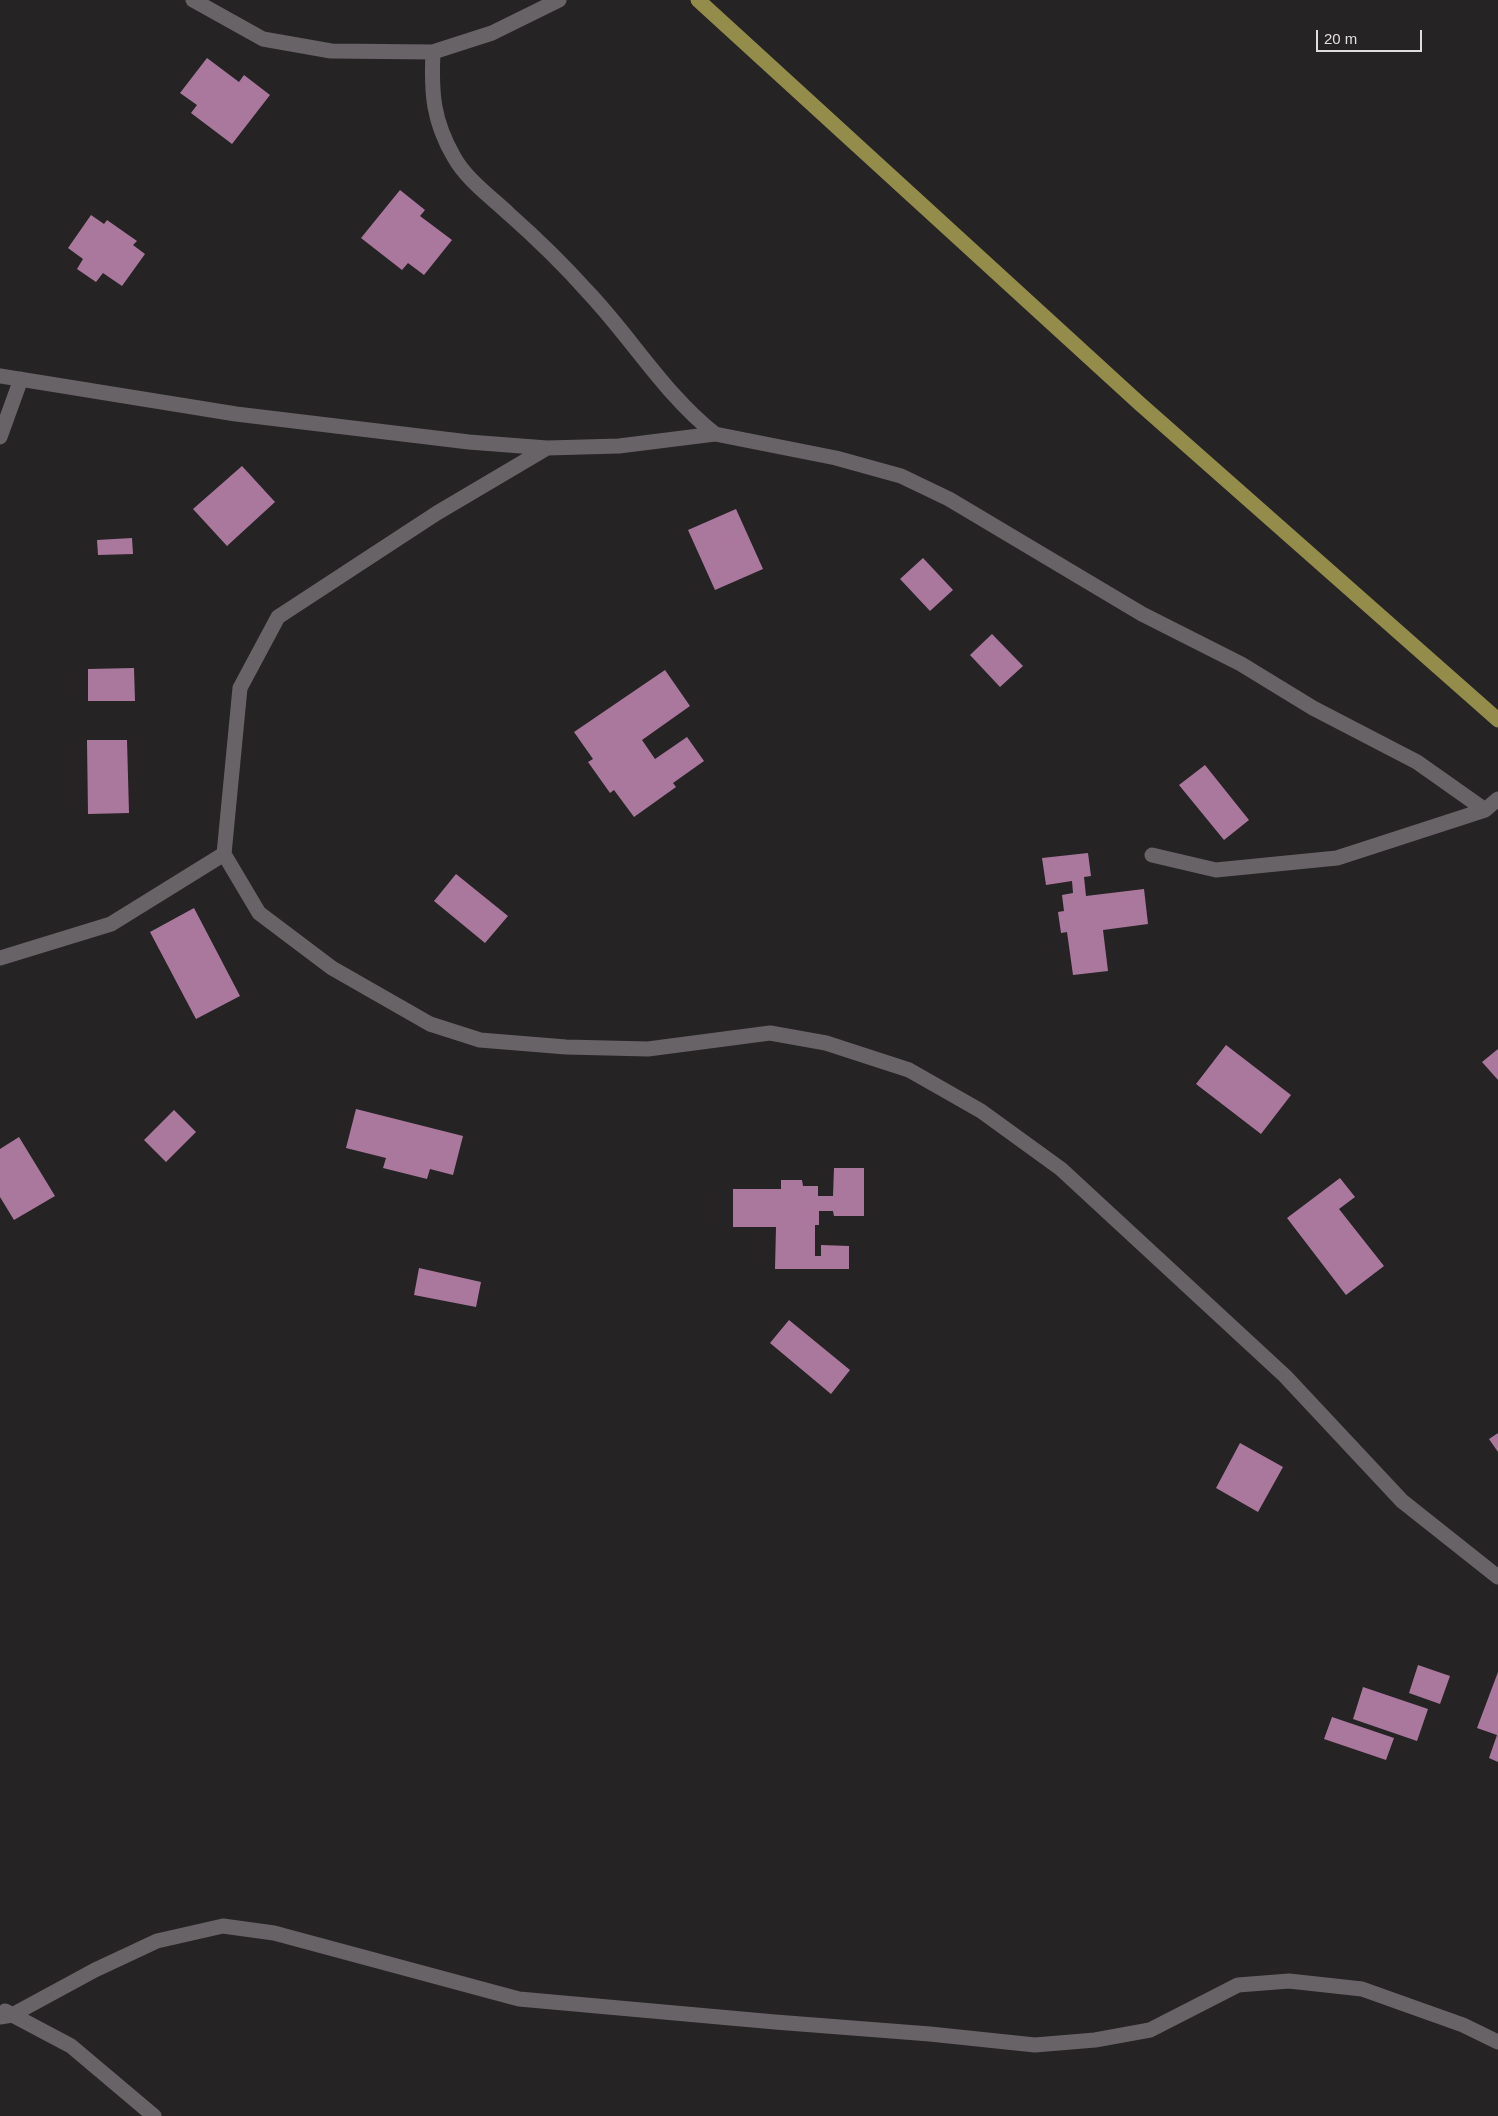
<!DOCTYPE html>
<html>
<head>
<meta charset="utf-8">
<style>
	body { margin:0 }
	#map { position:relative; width:1498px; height:2116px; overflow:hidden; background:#262325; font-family:Helvetica,sans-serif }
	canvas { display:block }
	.scale { position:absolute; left:1316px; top:30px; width:106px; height:22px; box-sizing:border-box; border:2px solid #e0dddf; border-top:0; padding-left:6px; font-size:15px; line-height:18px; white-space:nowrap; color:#e0dddf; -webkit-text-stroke:4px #262325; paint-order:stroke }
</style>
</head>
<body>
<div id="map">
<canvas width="1498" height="2116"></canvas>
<div class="scale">20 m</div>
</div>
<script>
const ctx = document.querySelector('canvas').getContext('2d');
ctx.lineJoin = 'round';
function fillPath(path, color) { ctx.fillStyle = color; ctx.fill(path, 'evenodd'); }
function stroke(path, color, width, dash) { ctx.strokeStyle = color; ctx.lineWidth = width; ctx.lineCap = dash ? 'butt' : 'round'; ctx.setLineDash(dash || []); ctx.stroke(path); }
fillPath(new Path2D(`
	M 207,58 L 239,82 L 244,75 L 270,95 L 232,144 L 191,113 L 197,105 L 180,93 Z
	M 400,190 L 425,210 L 420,216 L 452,240 L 424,275 L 408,263 L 402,270 L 361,238 Z
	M 91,215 L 104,224 L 107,220 L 137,241 L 133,245 L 145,254 L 122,286 L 103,273 L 96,282 L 77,269 L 83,259 L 68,248 Z
	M 242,466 L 275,502 L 227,546 L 193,509 Z
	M 736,509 L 763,569 L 715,590 L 688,530 Z
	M 132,538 L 133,554 L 98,555 L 97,540 Z
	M 923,558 L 953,590 L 930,611 L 900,579 Z
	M 992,634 L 1023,666 L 1000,687 L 970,655 Z
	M 134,668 L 135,701 L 88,701 L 88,669 Z
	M 665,670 L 690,706 L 642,740 L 655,759 L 687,737 L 704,761 L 673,783 L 676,787 L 634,817 L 614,790 L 610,793 L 588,762 L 593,759 L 574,732 Z
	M 87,740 L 127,740 L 129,813 L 88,814 Z
	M 1205,765 L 1249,820 L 1224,840 L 1179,785 Z
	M 1088,853 L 1091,876 L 1084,877 L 1086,896 L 1144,889 L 1148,924 L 1103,930 L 1108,971 L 1073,975 L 1067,932 L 1061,933 L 1058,912 L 1064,911 L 1062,895 L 1073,893 L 1072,881 L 1046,885 L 1042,858 Z
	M 456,874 L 508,916 L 485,943 L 434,901 Z
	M 194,908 L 240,996 L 196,1019 L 150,932 Z
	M 1226,1045 L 1291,1095 L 1261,1134 L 1196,1084 Z
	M 1498,1049 L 1498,1080 L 1482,1062 Z
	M 356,1109 L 463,1136 L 453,1175 L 430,1169 L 427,1179 L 383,1168 L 386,1158 L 346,1148 Z
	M 174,1110 L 196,1132 L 166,1162 L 144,1140 Z
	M 19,1137 L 55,1196 L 14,1220 L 0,1197 L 0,1149 Z
	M 834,1168 L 864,1168 L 864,1216 L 834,1216 L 833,1211 L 819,1211 L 819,1225 L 815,1225 L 815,1256 L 821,1256 L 821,1245 L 849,1246 L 849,1269 L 775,1269 L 776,1227 L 733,1227 L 733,1189 L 781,1189 L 781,1180 L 802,1180 L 803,1186 L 818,1186 L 818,1196 L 833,1196 Z
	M 1340,1178 L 1355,1197 L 1339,1209 L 1384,1266 L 1346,1295 L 1287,1218 Z
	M 419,1268 L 481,1282 L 476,1307 L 414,1295 Z
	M 789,1320 L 850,1370 L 831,1394 L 770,1343 Z
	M 1498,1433 L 1498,1452 L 1489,1439 Z
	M 1240,1443 L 1283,1467 L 1258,1512 L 1216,1488 Z
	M 1418,1665 L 1450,1676 L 1440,1704 L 1409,1693 Z
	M 1498,1672 L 1498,1762 L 1489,1758 L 1497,1735 L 1477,1728 Z
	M 1363,1687 L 1428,1709 L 1417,1741 L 1353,1719 Z
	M 1332,1717 L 1394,1738 L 1386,1760 L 1324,1739 Z`), '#ab789d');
stroke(new Path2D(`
	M 193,0 L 263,39 L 331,51 L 433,52 L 492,33 L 559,0
	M 433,52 C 431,93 433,121 454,157 C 466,179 491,197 509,214 C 536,238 563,264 587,291 C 631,337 665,395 715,434
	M 0,376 L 236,414 L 469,442 L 547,448 L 619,446 L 715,434 L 836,458 L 901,476 L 949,499 L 1142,614 L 1241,664 L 1313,708 L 1417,762 L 1485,810
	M 0,437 L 21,379
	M 547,448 L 437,513 L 278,617 L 240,688 L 224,854 L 259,913 L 332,968 L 430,1024 L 480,1040 L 566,1047 L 648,1049 L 770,1033 L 826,1043 L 909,1070 L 981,1111 L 1061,1169 L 1285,1376 L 1402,1501 L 1498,1577
	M 1152,855 L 1216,870 L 1337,858 L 1485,810 L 1498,799
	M 0,958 L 111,924 L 224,854
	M 5,2011 L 71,2046 L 154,2116
	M 0,2017 L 12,2015 L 95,1970 L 157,1941 L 223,1926 L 274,1933 L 519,1999 L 775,2022 L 930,2034 L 1035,2045 L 1095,2040 L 1150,2030 L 1238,1985 L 1289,1981 L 1362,1989 L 1463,2025 L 1498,2042`), '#686366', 15);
stroke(new Path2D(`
	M 698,0 L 1139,403 L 1498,720`), '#938c4a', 15);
</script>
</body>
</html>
